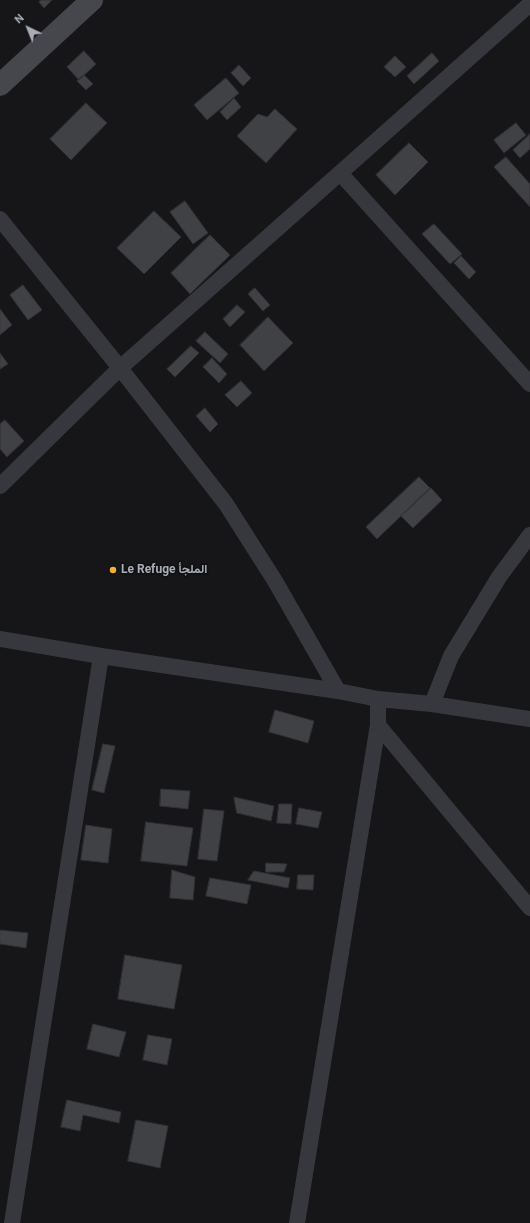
<!DOCTYPE html>
<html>
<head>
<meta charset="utf-8">
<style>
	body { margin:0 }
	#map { position:relative; width:530px; height:1223px; overflow:hidden; background:#161618; font-family:Roboto,sans-serif }
	canvas { display:block }
	.north { position:absolute; left:8px; top:8px; width:40px; height:40px; -webkit-text-stroke:3px #111113; paint-order:stroke; rotate:317deg; font-size:11px; font-weight:700; line-height:16px; text-align:center; color:#a8adb8 }
	.north::after { content:''; display:block; margin:auto; width:14px; height:18px; background:#a8adb8; clip-path:polygon(50% 0,100% 100%,50% 72%,0 100%) }
</style>
</head>
<body>
<div id="map">
<canvas width="530" height="1223"></canvas>
<div class="north">N</div>
</div>
<script>
const ctx = document.querySelector('canvas').getContext('2d');
ctx.lineJoin = 'round';
function fillPath(path, color) { ctx.fillStyle = color; ctx.fill(path, 'evenodd'); }
function stroke(path, color, width, dash) { ctx.strokeStyle = color; ctx.lineWidth = width; ctx.lineCap = dash ? 'butt' : 'round'; ctx.setLineDash(dash || []); ctx.stroke(path); }
function write(font, color, halo, rows, align = 'center') {
  ctx.font = font + ' Roboto,Vazirmatn,sans-serif'; ctx.lineWidth = 3.5; ctx.setLineDash([]); ctx.textBaseline = 'middle'; ctx.strokeStyle = halo; ctx.fillStyle = color; for (const [text, x, y, turn = 0] of rows) {
    ctx.save(); ctx.translate(x, y); ctx.rotate((+turn || 0) * Math.PI / 180); ctx.textAlign = isNaN(turn) ? turn : align; if (halo) ctx.strokeText(text, 0, 0); ctx.fillText(text, 0, 0); ctx.restore();
  }
}
const building = new Path2D(`
	M 41,0 L 52,0 L 44,8 L 39,2 Z
	M 84,51 L 96,64 L 79,80 L 67,67 Z
	M 432,53 L 439,61 L 414,84 L 407,76 Z
	M 395,56 L 406,67 L 395,77 L 384,67 Z
	M 239,65 L 251,78 L 243,86 L 231,73 Z
	M 84,75 L 93,84 L 86,90 L 77,81 Z
	M 226,78 L 239,93 L 207,120 L 194,105 Z
	M 234,98 L 241,107 L 227,120 L 220,112 Z
	M 86,103 L 107,123 L 71,160 L 50,139 Z
	M 275,109 L 297,129 L 266,163 L 237,136 L 258,114 L 267,117 Z
	M 516,123 L 526,135 L 504,153 L 494,140 Z
	M 530,134 L 530,149 L 520,158 L 513,150 Z
	M 409,143 L 428,162 L 395,195 L 376,175 Z
	M 506,157 L 530,184 L 530,207 L 494,167 Z
	M 185,201 L 208,233 L 193,244 L 170,212 Z
	M 154,211 L 181,237 L 144,274 L 117,248 Z
	M 434,224 L 462,254 L 450,264 L 422,234 Z
	M 210,235 L 230,255 L 190,294 L 171,273 Z
	M 461,256 L 476,272 L 469,279 L 454,263 Z
	M 23,285 L 42,310 L 28,320 L 10,295 Z
	M 255,288 L 270,305 L 263,311 L 248,294 Z
	M 237,305 L 245,312 L 230,327 L 223,319 Z
	M 0,309 L 12,325 L 0,335 Z
	M 268,317 L 293,343 L 264,371 L 240,345 Z
	M 205,332 L 228,354 L 220,363 L 196,341 Z
	M 191,346 L 199,353 L 175,377 L 167,369 Z
	M 0,353 L 8,364 L 0,369 Z
	M 212,358 L 227,374 L 219,383 L 203,367 Z
	M 241,381 L 252,393 L 237,407 L 225,395 Z
	M 205,408 L 218,424 L 210,432 L 196,416 Z
	M 5,420 L 24,441 L 7,457 L 0,449 L 0,424 Z
	M 419,477 L 430,488 L 377,539 L 366,527 Z
	M 431,488 L 442,500 L 413,528 L 401,516 Z
	M 275,710 L 314,721 L 308,743 L 269,732 Z
	M 103,744 L 115,746 L 104,793 L 92,790 Z
	M 161,789 L 190,791 L 188,809 L 160,806 Z
	M 234,797 L 274,806 L 271,821 L 237,813 Z
	M 279,804 L 292,804 L 291,824 L 277,823 Z
	M 299,808 L 322,812 L 318,828 L 296,824 Z
	M 204,809 L 224,811 L 217,861 L 198,859 Z
	M 146,822 L 193,828 L 187,866 L 141,861 Z
	M 86,825 L 112,829 L 108,863 L 81,860 Z
	M 266,863 L 287,864 L 284,872 L 266,872 Z
	M 172,870 L 195,877 L 193,900 L 170,898 Z
	M 254,871 L 290,878 L 288,888 L 248,880 Z
	M 298,875 L 314,875 L 313,890 L 297,889 Z
	M 210,878 L 251,885 L 247,904 L 206,896 Z
	M 0,930 L 28,933 L 26,948 L 0,944 Z
	M 125,955 L 182,965 L 174,1009 L 118,999 Z
	M 93,1024 L 126,1032 L 119,1057 L 87,1049 Z
	M 148,1035 L 172,1039 L 167,1065 L 143,1060 Z
	M 67,1100 L 121,1112 L 119,1123 L 83,1115 L 80,1131 L 61,1127 Z
	M 136,1120 L 168,1126 L 160,1168 L 128,1161 Z`);
fillPath(building, '#404145');
stroke(building, '#303034', 1);
stroke(new Path2D(`
	M 340,173 L 530,384
	M 0,219 L 120,368 L 226,504 L 275,581 L 338,691
	M 0,486 L 120,368 L 340,173 L 530,4
	M 0,639 L 101,656 L 338,691 L 378,699 L 432,704 L 530,719
	M 432,704 L 451,656 L 499,577 L 530,535
	M 378,725 L 530,908
	M 12,1223 L 101,656
	M 297,1223 L 378,725 L 378,699`), '#37383d', 16);
stroke(new Path2D(`
	M 0,85 L 92,0`), '#45474d', 22);
for (const [x, y, r, color] of [
	[113,570,4,"#f2b134"]
]) { const dot = new Path2D(); dot.arc(x, y, r, 0, 2 * Math.PI); ctx.fillStyle = color; ctx.fill(dot); stroke(dot, '#111113', 1.5); }
write('bold 12px', '#a8adb8', '#111113', [
	["Le Refuge الملجأ",121,570]
], 'left');
</script>
</body>
</html>
